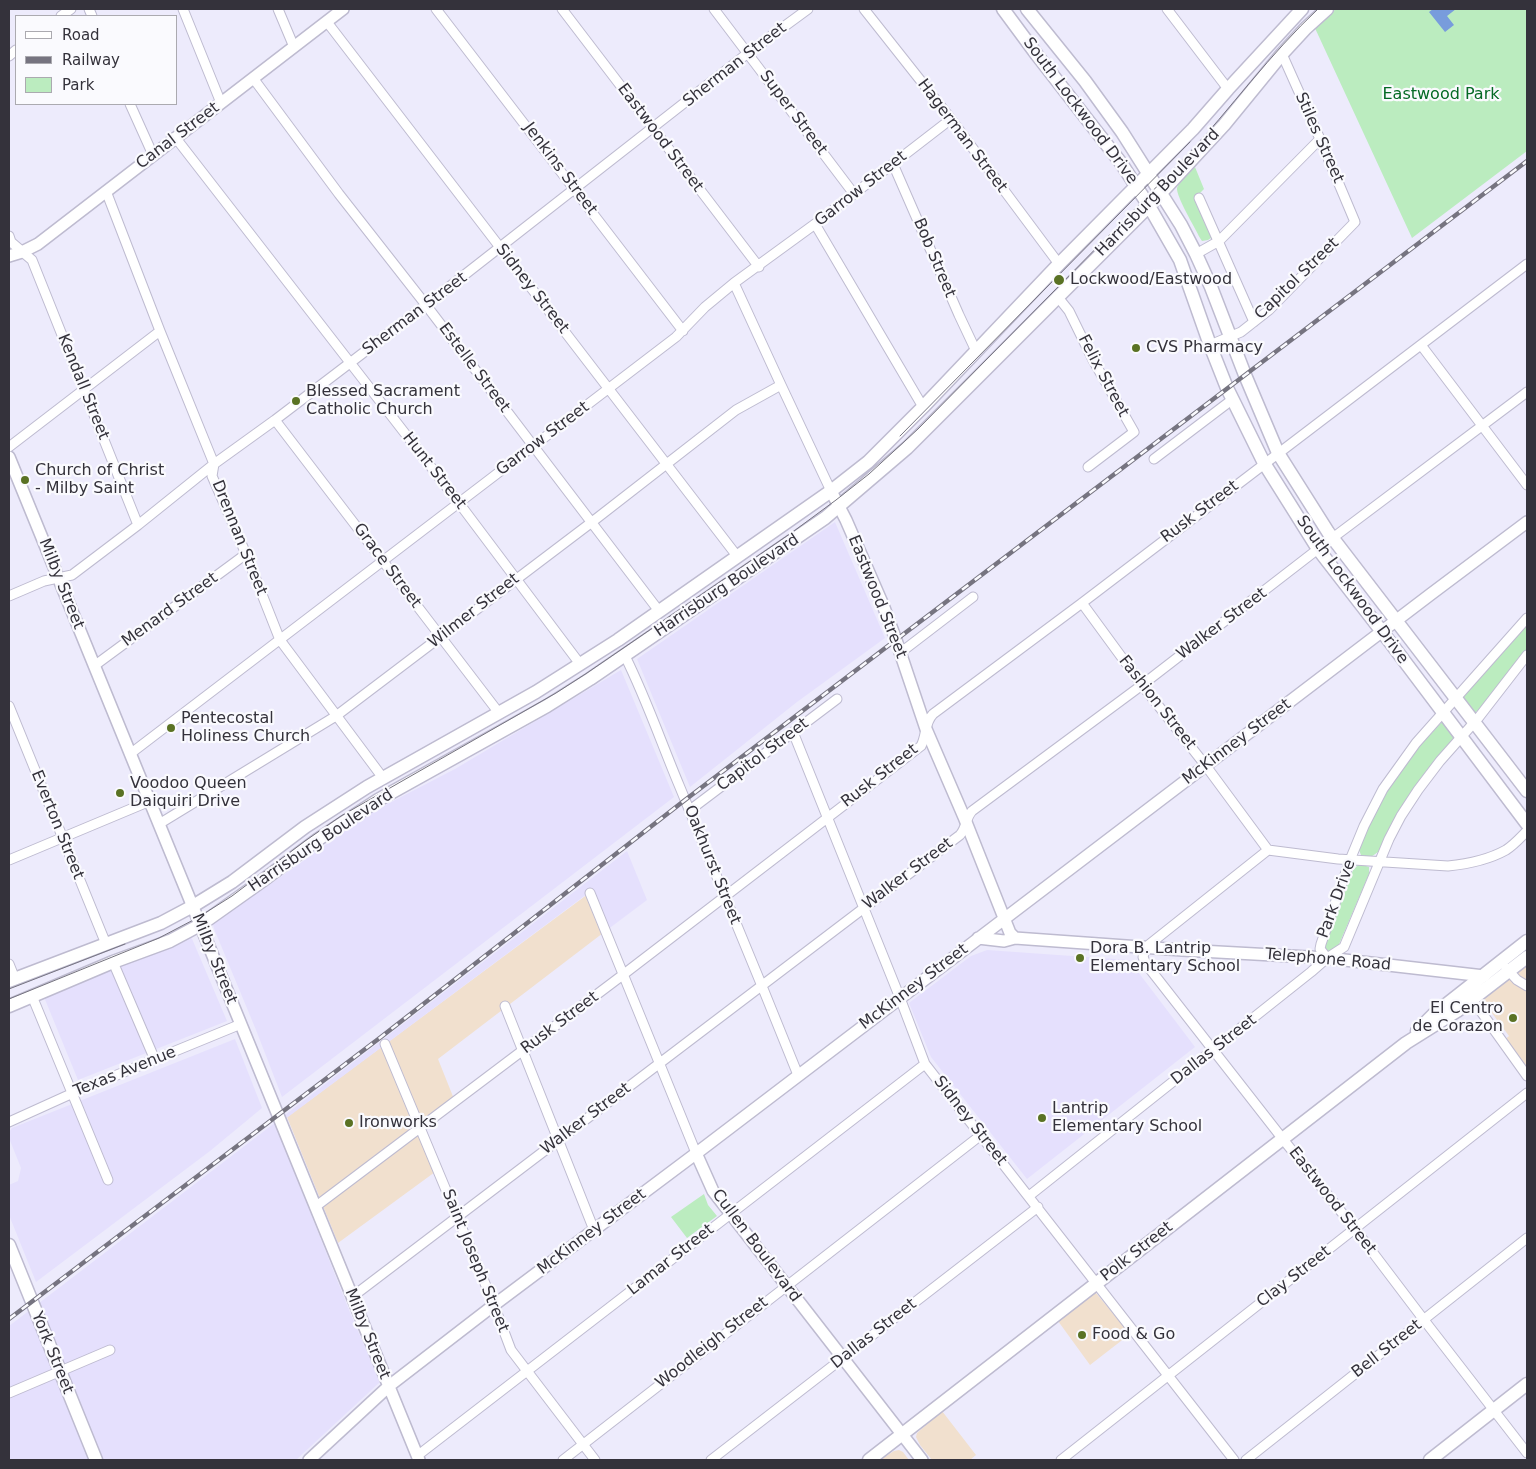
<!DOCTYPE html>
<html>
<head>
<meta charset="utf-8">
<style>
	body { margin:0 }
	#map { position:relative; width:1536px; height:1469px; overflow:hidden; background:#edebfc; font-family:"DejaVu Sans",sans-serif }
	canvas { display:block }
	.frame { position:absolute; inset:0; border:10px solid #34323b; pointer-events:none }
	.legend { position:absolute; left:15px; top:15px; width:162px; height:90px; box-sizing:border-box; background:#fafafe; border:1px solid #abaab0; margin:0; padding:6px 9px; list-style:none; font-size:15px; color:#34323b }
	.legend li { display:flex; align-items:center; gap:10px; height:25px }
	.legend b { width:25px; border:1px solid #abaab0 }
</style>
</head>
<body>
<div id="map">
<canvas width="1536" height="1469"></canvas>
<div class="frame"></div>
<ul class="legend">
<li><b style="height:6px;background:#fff"></b>Road</li>
<li><b style="height:6px;background:#767480"></b>Railway</li>
<li><b style="height:14px;background:#bbecbf"></b>Park</li>
</ul>
</div>
<script>
const ctx = document.querySelector('canvas').getContext('2d');
ctx.lineJoin = 'round';
function fillPath(path, color) { ctx.fillStyle = color; ctx.fill(path, 'evenodd'); }
function stroke(path, color, width, dash) { ctx.strokeStyle = color; ctx.lineWidth = width; ctx.lineCap = dash ? 'butt' : 'round'; ctx.setLineDash(dash || []); ctx.stroke(path); }
function write(font, color, halo, rows, align = 'center') {
  ctx.font = font + ' "DejaVu Sans",sans-serif'; ctx.lineWidth = 4.5; ctx.setLineDash([]); ctx.textBaseline = 'middle'; ctx.strokeStyle = halo; ctx.fillStyle = color; for (const [text, x, y, turn = 0] of rows) {
    ctx.save(); ctx.translate(x, y); ctx.rotate((+turn || 0) * Math.PI / 180); ctx.textAlign = isNaN(turn) ? turn : align; if (halo) ctx.strokeText(text, 0, 0); ctx.fillText(text, 0, 0); ctx.restore();
  }
}
fillPath(new Path2D(`
	M 588,894 L 603,933 L 438,1059 L 454,1099 L 416,1127 L 435,1172 L 338,1243 L 287,1117 Z
	M 1527,962 L 1527,1072 L 1503,1041 L 1509,1036 L 1483,1001 L 1484,996 Z
	M 1096,1293 L 1130,1334 L 1090,1365 L 1058,1321 L 1093,1294 Z
	M 942,1411 L 976,1455 L 970,1460 L 932,1460 L 920,1445 L 916,1437 L 917,1433 Z
	M 899,1450 L 903,1452 L 909,1460 L 880,1460 L 894,1451 Z`), '#f1e0ce');
fillPath(new Path2D(`
	M 835,522 L 885,638 L 797,702 L 690,787 L 637,659 Z
	M 621,670 L 674,797 L 282,1097 L 256,1030 L 215,931 L 213,925 L 215,921 L 275,881 L 372,812 L 455,769 Z
	M 627,851 L 647,900 L 603,933 L 587,894 L 276,1126 L 351,1315 L 380,1382 L 296,1460 L 9,1460 L 9,1326 L 276,1122 Z
	M 190,934 L 227,1021 L 78,1080 L 44,997 Z
	M 987,950 L 1129,960 L 1195,1047 L 1027,1179 L 931,1057 L 909,1003 L 971,956 Z
	M 235,1039 L 262,1108 L 210,1151 L 36,1282 L 9,1215 L 9,1185 L 18,1181 L 21,1168 L 9,1138 L 9,1132 L 12,1128 Z`), '#e5e0fd');
fillPath(new Path2D(`
	M 1336,9 L 1527,9 L 1527,151 L 1412,238 L 1314,26 Z
	M 1195,167 L 1204,189 L 1199,194 L 1214,236 L 1208,240 L 1202,241 L 1200,238 C 1195,228 1176,196 1177,188 C 1179,181 1190,172 1195,167 Z
	M 1527,625 L 1527,651 L 1482,706 L 1474,714 L 1463,699 L 1463,697 Z
	M 1442,722 L 1455,738 L 1413,790 L 1402,806 L 1378,852 L 1371,857 L 1361,855 L 1359,850 L 1370,822 L 1391,783 L 1415,751 Z
	M 1358,865 L 1363,865 L 1369,867 L 1369,874 L 1337,949 L 1325,953 L 1324,948 L 1353,870 Z
	M 704,1194 L 708,1205 L 717,1216 L 687,1238 L 671,1217 Z`), '#bbecbf');
fillPath(new Path2D(`
	M 1433,9 L 1456,9 L 1447,16 L 1454,25 L 1445,32 L 1429,12 Z`), '#789cdc');
const minor = new Path2D(`
	M 89,9 L 92,16
	M 183,9 L 221,103
	M 278,9 L 294,47
	M 436,9 L 683,331
	M 562,9 L 759,267
	M 714,9 L 854,194
	M 864,9 L 951,119 L 1059,264
	M 1167,9 L 1228,89
	M 61,16 L 71,9
	M 327,22 L 737,556
	M 9,56 L 16,50
	M 253,78 L 339,194 L 426,305 L 659,611
	M 130,104 L 153,155
	M 175,137 L 459,503 L 580,664
	M 893,164 L 959,315 L 976,351
	M 106,191 L 160,331 L 214,464 L 212,476 L 246,554 L 280,640 L 383,778
	M 1199,198 L 1254,322
	M 815,224 L 923,407
	M 9,236 L 11,242 L 32,260 L 138,525
	M 1196,254 L 1219,241 L 1320,139
	M 734,283 L 781,385 L 831,491
	M 1057,296 L 1069,311 L 1093,360 L 1134,432 L 1088,467
	M 1210,345 L 1241,332 L 1269,310 L 1355,222 L 1320,139 L 1282,54
	M 1421,345 L 1527,485
	M 275,420 L 499,713
	M 9,447 L 160,331
	M 1154,459 L 1233,399
	M 9,596 L 44,581 L 72,575 L 138,525 L 214,464 L 275,420 L 426,305 L 748,53 L 808,9
	M 1082,603 L 1142,685 L 1206,766 L 1268,850
	M 900,653 L 973,597
	M 625,656 C 646,698 661,742 679,785 C 719,881 759,978 798,1075
	M 94,666 L 246,554
	M 9,706 L 106,944
	M 793,732 L 900,998 L 925,1064 L 1234,1460
	M 130,754 L 676,337 L 705,307 L 734,283 L 815,224 L 951,119
	M 690,810 L 837,699
	M 159,824 L 336,716 L 592,522 L 736,410 L 781,385
	M 1527,831 C 1521,837 1514,845 1506,850 C 1488,860 1468,864 1448,866 L 1338,859 L 1268,850 L 1146,947 L 1143,957 L 1146,964 L 1282,1138 L 1355,1229 L 1424,1320 L 1527,1453
	M 9,860 L 150,801
	M 590,893 L 696,1153
	M 1327,958 L 1320,949 L 1321,944 L 1350,860 L 1364,826 L 1383,789 L 1416,743 L 1527,618
	M 113,962 L 155,1060
	M 9,964 L 15,979
	M 1506,968 L 1517,980 L 1527,986
	M 32,996 L 108,1180
	M 1472,999 L 1527,1076
	M 505,1006 L 594,1230
	M 385,1044 L 494,1305 L 511,1350 L 595,1460
	M 9,1122 L 73,1093 L 241,1024
	M 1029,1196 L 1311,972 L 1327,958 L 1344,947 L 1389,839 L 1401,816 L 1418,790 L 1440,761 L 1479,717 L 1527,655
	M 315,1207 L 624,974 L 921,746 C 927,735 924,723 933,714 L 1082,603 L 1527,264
	M 352,1297 L 960,835 C 967,827 965,819 972,811 L 1142,685 L 1318,549 L 1527,392
	M 9,1393 L 110,1350
	M 417,1456 L 925,1064
	M 563,1460 L 981,1135
	M 711,1460 L 1038,1207
	M 1061,1460 L 1527,1093
	M 1246,1460 L 1527,1238`);
const tertiary = new Path2D(`
	M 9,256 L 22,252 L 38,244 L 343,9
	M 9,457 L 419,1460
	M 831,491 L 846,520 L 883,605 L 896,640 L 926,729 L 964,817 L 1010,933 L 1015,938
	M 978,938 L 1004,941 L 1015,938 L 1182,950 L 1327,958 L 1484,976
	M 696,1153 L 713,1191 L 922,1460
	M 309,1460 L 389,1386 L 494,1305 L 702,1149 L 1431,594 L 1527,522`);
const secondary = new Path2D(`
	M 1003,9 L 1037,55 L 1121,163 L 1149,206 L 1180,260 L 1210,345 L 1227,388 L 1264,463 L 1318,549 L 1390,642 L 1527,824
	M 1027,9 L 1085,81 L 1122,132 L 1181,225 L 1196,254 L 1211,287 L 1245,375 L 1278,453 L 1328,532 L 1527,791
	M 9,981 L 161,923 L 193,906 L 232,882 L 305,827 L 367,787 L 536,692 L 618,640 L 831,491 L 868,462 L 923,407 L 1059,264 L 1193,129 L 1228,89 L 1302,9
	M 9,1006 L 113,962 L 170,941 L 200,925 L 262,881 L 317,840 L 378,800 L 547,706 L 590,679 L 825,518 L 907,448 L 1149,206 L 1224,125 L 1282,54 L 1306,28 L 1327,9
	M 1417,1031 L 1433,1015 L 1527,941
	M 9,1245 L 96,1460
	M 869,1460 L 1406,1043 L 1457,1011 L 1527,957
	M 1430,1460 L 1527,1384`);
stroke(minor, '#bebbd0', 11);
stroke(tertiary, '#bebbd0', 14);
stroke(secondary, '#bebbd0', 15);
stroke(minor, '#fff', 9);
stroke(tertiary, '#fff', 11);
stroke(secondary, '#fff', 12);
stroke(new Path2D(`
	M 900,436 L 1190,142
	M 9,989 L 125,944
	M 9,999 L 159,938 L 197,918 L 232,896 L 305,841 L 341,816 L 556,693 L 587,673 L 794,531 L 836,500 L 869,474 L 918,429 L 1186,157 C 1231,108 1270,54 1318,9`), '#767480', 1);
const rail = new Path2D(`
	M 9,1319 L 381,1037 L 685,800 L 1527,161`);
stroke(rail, '#767480', 4.5);
stroke(rail, '#fafafe', 2.5, [8]);
for (const [x, y, r, color] of [
	[1059,280,6,"#5a7224"],
	[1136,348,5,"#5a7224"],
	[296,401,5,"#5a7224"],
	[25,480,5,"#5a7224"],
	[171,728,5,"#5a7224"],
	[120,793,5,"#5a7224"],
	[1080,958,5,"#5a7224"],
	[1513,1018,5,"#5a7224"],
	[1042,1118,5,"#5a7224"],
	[349,1123,5,"#5a7224"],
	[1082,1335,5,"#5a7224"]
]) { const dot = new Path2D(); dot.arc(x, y, r, 0, 2 * Math.PI); ctx.fillStyle = color; ctx.fill(dot); stroke(dot, '#fafafe', 2); }
write('16px', '#34323b', '#fafafe', [
	["Sherman Street",735,65,-38],
	["South Lockwood Drive",1080,111,53],
	["Super Street",793,113,53],
	["Canal Street",178,136,-37],
	["Hagerman Street",962,136,53],
	["Eastwood Street",660,138,53],
	["Stiles Street",1319,138,66],
	["Jenkins Street",560,169,53],
	["Garrow Street",861,189,-38],
	["Harrisburg Boulevard",1158,193,-46],
	["Bob Street",934,258,67],
	["Capitol Street",1297,279,-44],
	["Sidney Street",532,289,52],
	["Sherman Street",415,314,-37],
	["Estelle Street",474,368,53],
	["Felix Street",1103,376,62],
	["Kendall Street",83,387,68],
	["Garrow Street",543,439,-37],
	["Hunt Street",434,471,52],
	["Rusk Street",1200,512,-37],
	["Drennan Street",239,538,68],
	["Grace Street",387,566,53],
	["Milby Street",61,584,68],
	["Harrisburg Boulevard",727,586,-34],
	["South Lockwood Drive",1352,590,54],
	["Eastwood Street",877,597,68],
	["Menard Street",170,610,-36],
	["Wilmer Street",474,611,-38],
	["Walker Street",1222,624,-37],
	["Fashion Street",1157,703,52],
	["McKinney Street",1237,742,-37],
	["Capitol Street",763,755,-37],
	["Rusk Street",880,776,-38],
	["Everton Street",57,825,68],
	["Harrisburg Boulevard",321,841,-34],
	["Oakhurst Street",712,865,68],
	["Walker Street",908,874,-37],
	["Park Drive",1337,899,-70],
	["Milby Street",214,959,68],
	["Telephone Road",1328,960,5],
	["McKinney Street",914,987,-37],
	["Rusk Street",560,1023,-37],
	["Dallas Street",1214,1050,-38],
	["Texas Avenue",125,1072,-22],
	["Walker Street",586,1119,-37],
	["Sidney Street",970,1121,52],
	["Eastwood Street",1332,1201,52],
	["McKinney Street",592,1232,-37],
	["Cullen Boulevard",756,1246,53],
	["Polk Street",1137,1252,-38],
	["Lamar Street",671,1260,-38],
	["Saint Joseph Street",475,1261,68],
	["Clay Street",1294,1277,-38],
	["Milby Street",367,1334,68],
	["Dallas Street",874,1334,-38],
	["Woodleigh Street",712,1343,-38],
	["Bell Street",1387,1349,-38],
	["York Street",52,1353,68]
]);
write('16px', '#056a25', '#fafafe', [
	["Eastwood Park",1441,95]
]);
write('16px', '#34323b', '#fafafe', [
	["Lockwood/Eastwood",1070,280],
	["CVS Pharmacy",1146,348],
	["Blessed Sacrament",306,392],
	["Catholic Church",306,410],
	["Church of Christ",35,471],
	["- Milby Saint",35,489],
	["Pentecostal",181,719],
	["Holiness Church",181,737],
	["Voodoo Queen",130,784],
	["Daiquiri Drive",130,802],
	["Dora B. Lantrip",1090,949],
	["Elementary School",1090,967],
	["El Centro",1503,1009,"right"],
	["de Corazon",1503,1027,"right"],
	["Lantrip",1052,1109],
	["Elementary School",1052,1127],
	["Ironworks",359,1123],
	["Food & Go",1092,1335]
], 'left');
</script>
</body>
</html>
